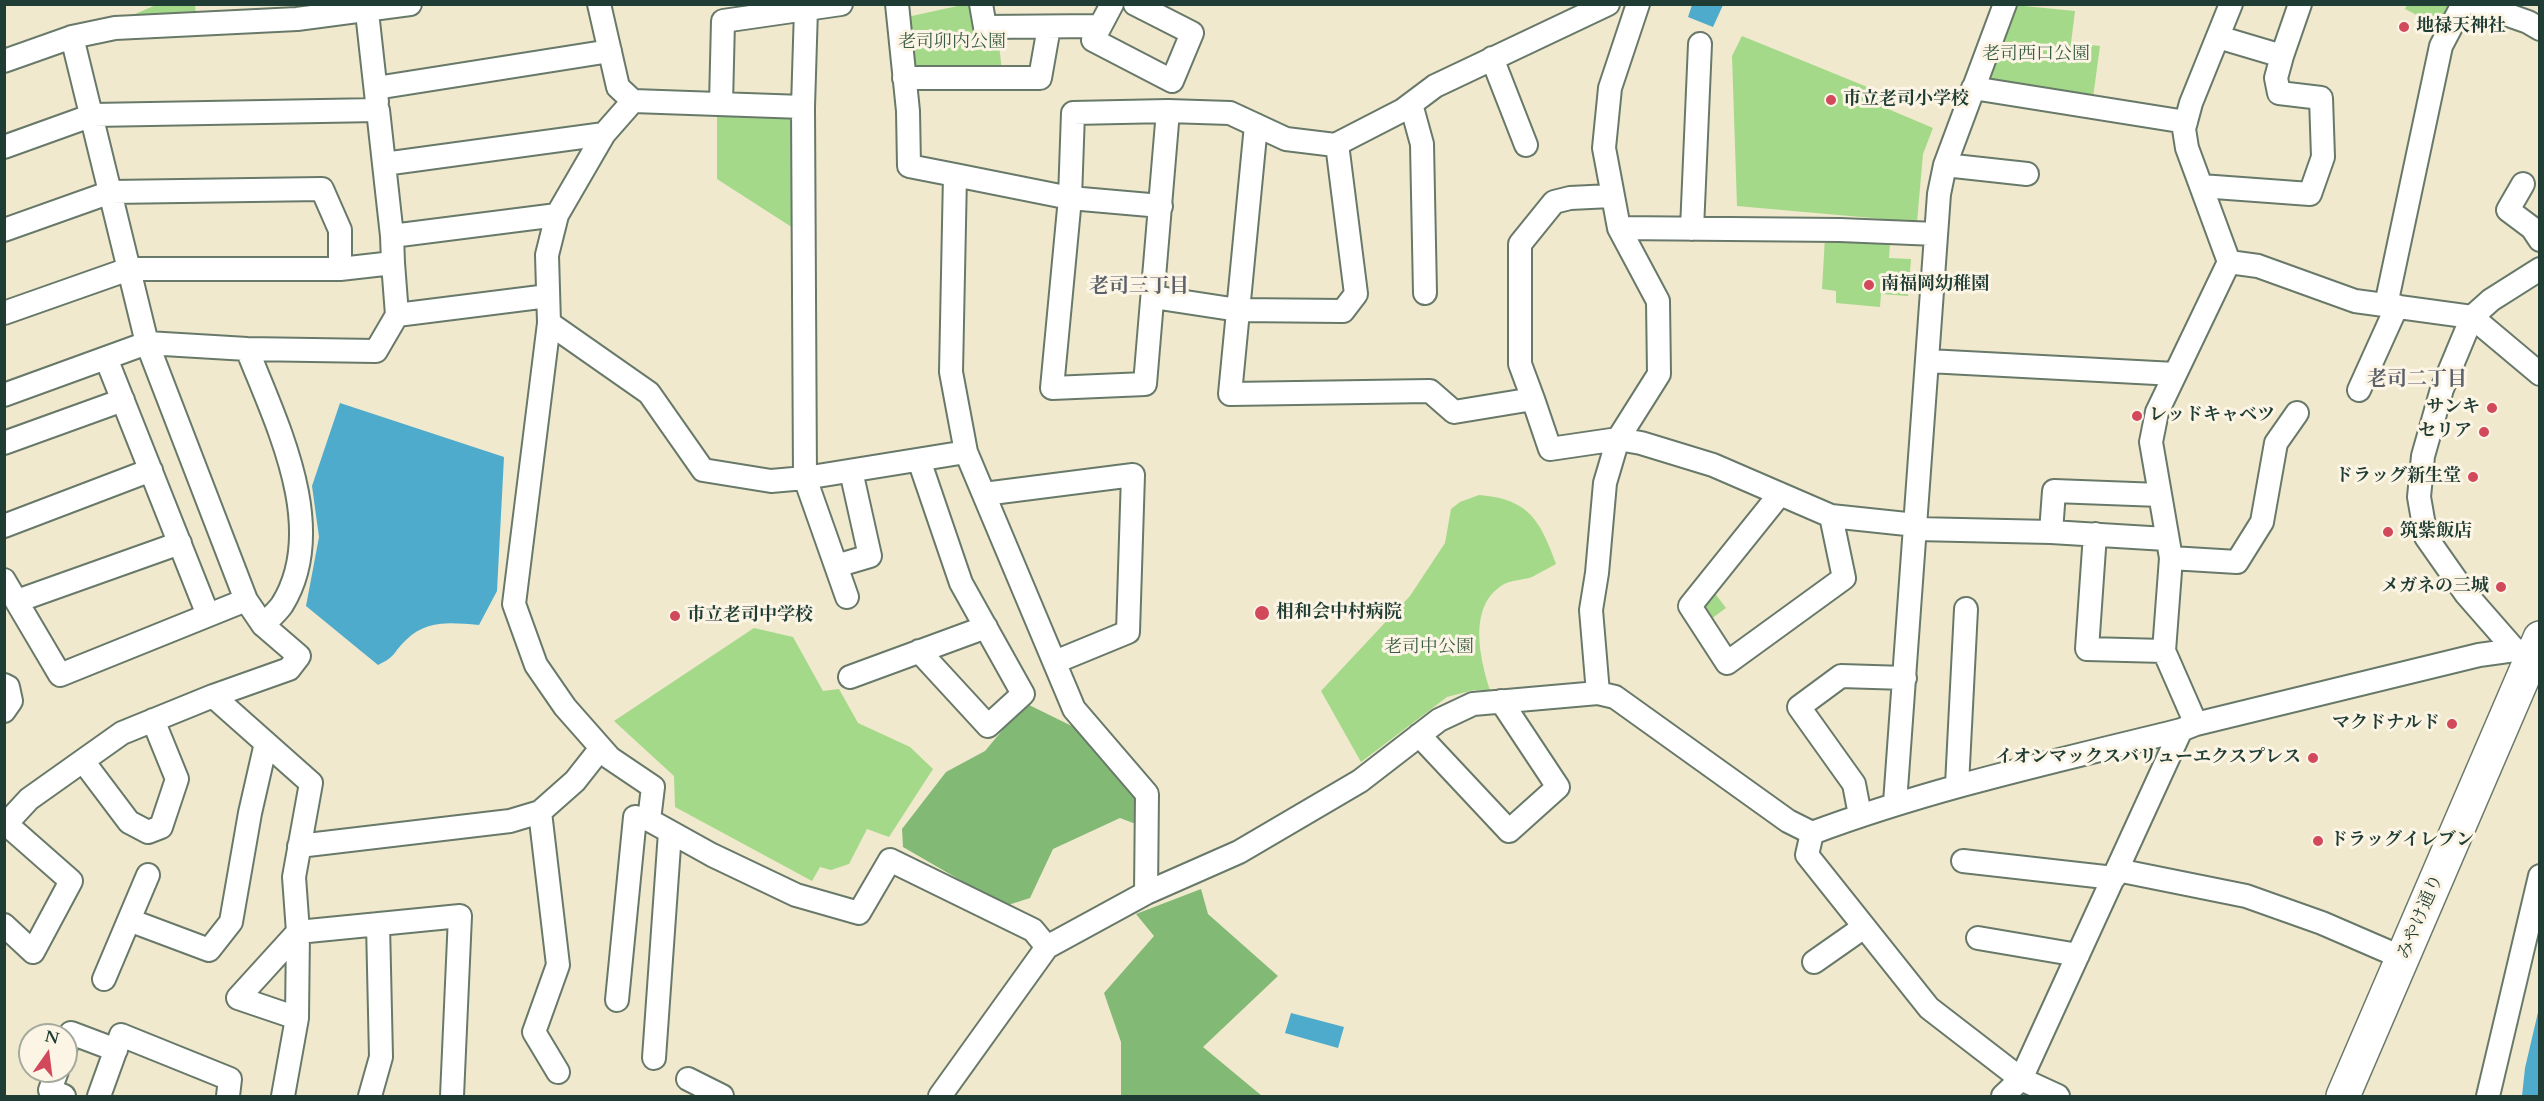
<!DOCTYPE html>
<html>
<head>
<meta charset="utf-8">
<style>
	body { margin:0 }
	#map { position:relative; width:2544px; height:1101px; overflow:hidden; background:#f0e9cd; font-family:Cardo,serif }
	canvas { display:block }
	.frame { position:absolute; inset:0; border:6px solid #1f3d34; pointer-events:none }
	.north { position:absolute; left:18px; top:1023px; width:60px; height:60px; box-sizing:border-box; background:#fcf5e5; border:2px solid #a4ab9e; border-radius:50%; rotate:14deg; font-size:16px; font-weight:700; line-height:24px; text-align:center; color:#1f3d34 }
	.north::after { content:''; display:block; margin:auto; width:21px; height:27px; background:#d1495b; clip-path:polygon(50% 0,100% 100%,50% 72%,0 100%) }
</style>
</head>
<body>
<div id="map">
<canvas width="2544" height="1101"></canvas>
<div class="frame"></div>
<div class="north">N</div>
</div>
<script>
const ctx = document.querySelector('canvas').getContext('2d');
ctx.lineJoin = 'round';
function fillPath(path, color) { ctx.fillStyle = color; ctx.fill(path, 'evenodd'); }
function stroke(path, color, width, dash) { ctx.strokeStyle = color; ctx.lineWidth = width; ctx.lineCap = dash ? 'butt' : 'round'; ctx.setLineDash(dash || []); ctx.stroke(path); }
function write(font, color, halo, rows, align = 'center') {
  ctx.font = font + ' Cardo,"Noto Serif JP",serif'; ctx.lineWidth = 6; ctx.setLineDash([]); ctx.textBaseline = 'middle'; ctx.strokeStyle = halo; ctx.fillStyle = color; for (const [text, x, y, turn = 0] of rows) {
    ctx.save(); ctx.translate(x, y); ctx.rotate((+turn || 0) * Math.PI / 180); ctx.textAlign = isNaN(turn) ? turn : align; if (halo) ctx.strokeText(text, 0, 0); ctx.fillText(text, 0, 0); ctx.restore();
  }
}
fillPath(new Path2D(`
	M 156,5 L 195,5 L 196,17 L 114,23 Z
	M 962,5 L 981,5 L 997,27 L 1003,80 L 904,78 L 898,19 Z
	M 2014,5 L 2075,11 L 2071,43 L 2100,46 L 2092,105 L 1985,86 Z
	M 2407,5 L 2463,5 L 2448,31 L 2405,9 Z
	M 1742,36 L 1887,95 L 1881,106 L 1933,128 L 1923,154 L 1917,222 L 1737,206 L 1732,56 Z
	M 717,104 L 803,107 L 804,235 L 717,179 Z
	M 1825,237 L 1890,243 L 1889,258 L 1911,259 L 1908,296 L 1881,294 L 1880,307 L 1836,303 L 1836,291 L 1822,289 Z
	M 1479,495 C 1529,499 1540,520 1556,564 C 1548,568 1540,573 1532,577 C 1521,581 1511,579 1501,586 C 1468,608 1480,659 1490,690 L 1474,690 L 1447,697 L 1361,762 L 1321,691 L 1410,596 L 1445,543 L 1451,509 L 1460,502 Z
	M 1708,584 L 1726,608 L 1703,625 L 1690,606 Z
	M 754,628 L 793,637 L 823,691 L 839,689 L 858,723 L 910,747 L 933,769 L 889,837 L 867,829 L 849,864 L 831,870 L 820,867 L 812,881 L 675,807 L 674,776 L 614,721 Z`), '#a3d989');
fillPath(new Path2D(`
	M 1025,703 L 1080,730 L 1142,797 L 1141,826 L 1120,818 L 1053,849 L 1030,898 L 1005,906 L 903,847 L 902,829 L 946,772 L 985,751 Z
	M 1201,889 L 1208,914 L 1278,976 L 1203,1047 L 1262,1096 L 1121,1096 L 1121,1042 L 1104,993 L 1154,936 L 1136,914 Z`), '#82b975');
fillPath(new Path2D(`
	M 1692,5 L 1723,5 L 1713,27 L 1688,17 Z
	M 340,403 L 504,457 L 497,591 L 479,625 C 451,623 428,619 406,640 C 393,652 397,656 378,665 L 306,606 L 319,537 L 312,486 Z
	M 2539,1008 L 2539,1096 L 2522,1096 L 2525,1068 Z
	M 1291,1013 L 1344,1027 L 1338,1048 L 1285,1033 Z`), '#4eabcc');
const minor = new Path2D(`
	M 599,4 L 618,87 L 633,101
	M 897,4 L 908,111 L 909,166 L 955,175
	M 981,4 L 985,27 L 1100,26
	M 1112,4 L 1093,40 L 1172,81 L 1192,33 L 1135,4
	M 1638,4 L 1610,88 L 1604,148 L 1619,228 L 1658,301 L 1659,374 L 1618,439 L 1605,483 L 1597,573 L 1591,610 L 1598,693 L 1615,697 L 1788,821 L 1812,833 C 1932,788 2057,761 2181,730 L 2196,724 L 2479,655 L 2515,650 L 2540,652
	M 2231,4 L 2191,103 L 2184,129 L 2187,148 L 2229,262 L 2258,266 L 2355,301 L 2472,317 L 2540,374
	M 2477,4 L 2528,22 L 2540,29
	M 367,12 L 377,102
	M 72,37 L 147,343 L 246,600 L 263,625 L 299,656 L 289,669 L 213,696 L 311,783 L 294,877 L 298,932 L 297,1018 L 283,1096
	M 2218,37 L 2282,56 L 2300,4
	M 1492,58 L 1526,145
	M 4,61 L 72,37 L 115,28 L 297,19 L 410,4
	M 904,78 L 1040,78 L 1049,27
	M 376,88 L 610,51
	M 1973,88 L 2186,122
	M 721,104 L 723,21 L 841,4
	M 1411,104 L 1422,144 L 1425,293
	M 803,107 L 805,478 L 847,597
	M 1168,111 L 1145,384 L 1052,388 L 1070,198 L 1073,113 Z
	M 1168,111 L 1230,113 L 1286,139 L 1335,145 L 1403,110 L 1435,86 L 1608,4
	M 1256,125 L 1230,394 L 1430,391 L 1454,412 L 1533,399 L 1550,449 L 1618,439 L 1641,443 L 1713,465 L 1831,516 L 1916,525
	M 4,147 L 93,115 L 378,110 L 392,236
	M 384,164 L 604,134
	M 1945,165 L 2027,174
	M 2523,184 L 2508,210 L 2532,228 L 2540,240
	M 2201,186 L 2310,194 L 2323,157 L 2321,98 L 2279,93 L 2276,78 L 2282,56
	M 557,215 L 547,255 L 549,323 L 649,393 L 703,470 L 771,481 L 805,478 L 966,452 L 1074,709 L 1147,794 L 1146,893 L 1239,852 L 1360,781 L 1439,720 L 1473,704 L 1598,693
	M 1619,228 L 1840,230 L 1936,234
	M 1692,229 L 1700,44
	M 4,230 L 111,192 L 322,189 L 340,230 L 340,269
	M 393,263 L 397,315 L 548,296
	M 1153,297 L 1238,310 L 1343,311 L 1356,294 L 1337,144
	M 2386,305 L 2441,46 L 2463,4
	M 4,313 L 129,269 L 340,269 L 393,263 L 392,236 L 557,215 L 604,134 L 633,101 L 803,107 L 806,9
	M 549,323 L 514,604 L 536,665 L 565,707 L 610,758 L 653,787 L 649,820 L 712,855 L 796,895 L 859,913 L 890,860 L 1033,930 L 1047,947
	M 247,349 C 276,423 330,528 282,605 C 277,612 269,619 263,625
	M 106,358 L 208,615
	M 1928,361 L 2175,374
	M 2359,390 L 2397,306
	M 4,395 L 147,343 L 247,349 L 376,351 L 397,315
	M 1533,399 L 1520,364 L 1520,244 L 1554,202 L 1570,198 L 1611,196
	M 4,443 L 123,400
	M 966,452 L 951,372 L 955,175 L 1070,198 L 1161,206
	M 984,494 L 1133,475 L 1128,632 L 1055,662
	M 1780,494 L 1690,606 L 1727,663 L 1844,578 L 1831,516
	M 4,526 L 151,470
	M 1916,529 L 2051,532 L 2166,539
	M 2051,532 L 2054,491 L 2160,495
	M 2095,534 L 2087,649 L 2164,651
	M 2171,558 L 2237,562 L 2262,522 L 2276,443 L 2297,413
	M 836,566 L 870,556 L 851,471
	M 4,580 L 60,675 L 246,600
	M 17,601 L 180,543
	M 2515,650 L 2466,594 L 2426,537 L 2419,497 L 2423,456 L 2442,389 L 2472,317 L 2491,300 L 2540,269
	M 919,651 L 988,726 L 1023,694 L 961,583 L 919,460
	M 850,677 L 986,627
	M 4,685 L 8,687 L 11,701 L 4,711
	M 2196,724 L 2164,651 L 2171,558 L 2151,442 L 2157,412 L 2229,262
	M 1419,735 L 1509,831 L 1558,787 L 1501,701
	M 83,761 L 129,822 L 148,832 L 161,827 L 177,779 L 153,720
	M 1957,785 L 1966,609
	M 1895,803 L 1939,194 L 1945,165 L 2005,4
	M 540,812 L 558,965 L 534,1032 L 558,1072
	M 1860,815 L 1854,784 L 1799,707 L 1841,676 L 1905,678
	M 4,822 L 71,881 L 33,952 L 4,925
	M 4,826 L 29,799 L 122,733 L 213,696
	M 1812,833 L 1807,855 L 1929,1008 L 2021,1079 L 2058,1096
	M 299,846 L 510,821 L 540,812 L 575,781 L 601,748
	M 1963,861 L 2114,878
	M 2117,870 L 2246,896 L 2322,923 L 2403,958
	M 129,920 L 209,950 L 231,922 L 250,813 L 266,743
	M 1978,938 L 2078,955
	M 1814,962 L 1864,927
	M 104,979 L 148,875
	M 617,1000 L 635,817 L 649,820
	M 297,1018 L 238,998 L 298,932 L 460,916 L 452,1096
	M 66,1047 L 71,1033 L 116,1050
	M 654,1058 L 670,832
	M 57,1071 L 50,1090 L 64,1096
	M 688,1079 L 722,1096
	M 99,1096 L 121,1035 L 230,1079 L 228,1096
	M 370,1096 L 381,1057 L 378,924
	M 940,1096 L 1047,947 L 1146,893
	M 2003,1096 L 2021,1079 L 2181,730
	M 2488,1096 L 2540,876`);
const highway = new Path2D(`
	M 2343,1096 L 2540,638`);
stroke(minor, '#68796a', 26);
stroke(highway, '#68796a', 36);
stroke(minor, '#fff', 22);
stroke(highway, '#fff', 33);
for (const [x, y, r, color] of [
	[2404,27,6,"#d1495b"],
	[1831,100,6,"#d1495b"],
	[1869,285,6,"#d1495b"],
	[2492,408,6,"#d1495b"],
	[2137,416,6,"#d1495b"],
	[2484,432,6,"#d1495b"],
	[2473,477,6,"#d1495b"],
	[2388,532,6,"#d1495b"],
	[2501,587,6,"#d1495b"],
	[1262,613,8,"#d1495b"],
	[675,616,6,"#d1495b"],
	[2452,724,6,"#d1495b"],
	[2313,758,6,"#d1495b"],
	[2318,841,6,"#d1495b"]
]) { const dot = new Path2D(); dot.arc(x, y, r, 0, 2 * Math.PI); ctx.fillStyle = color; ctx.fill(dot); stroke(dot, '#fcf5e5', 2); }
write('bold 18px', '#1f3d34', '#fcf5e5', [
	["地禄天神社",2416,27],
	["市立老司小学校",1843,100],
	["南福岡幼稚園",1881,285],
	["サンキ",2480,408,"right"],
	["レッドキャベツ",2149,416],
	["セリア",2472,432,"right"],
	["ドラッグ新生堂",2461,477,"right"],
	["筑紫飯店",2400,532],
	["メガネの三城",2489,587,"right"],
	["相和会中村病院",1276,613],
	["市立老司中学校",687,616],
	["マクドナルド",2440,724,"right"],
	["イオンマックスバリューエクスプレス",2301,758,"right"],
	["ドラッグイレブン",2330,841]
], 'left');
write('18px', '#395c45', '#fcf5e5', [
	["老司卯内公園",952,43],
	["老司西口公園",2036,55],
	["老司中公園",1429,648]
]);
write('18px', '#1f3d34', '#fcf5e5', [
	["みやけ通り",2421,917,-67]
]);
write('bold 20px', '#5c626b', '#fcf5e5', [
	["老司三丁目",1139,287],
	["老司二丁目",2417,380]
]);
</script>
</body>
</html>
